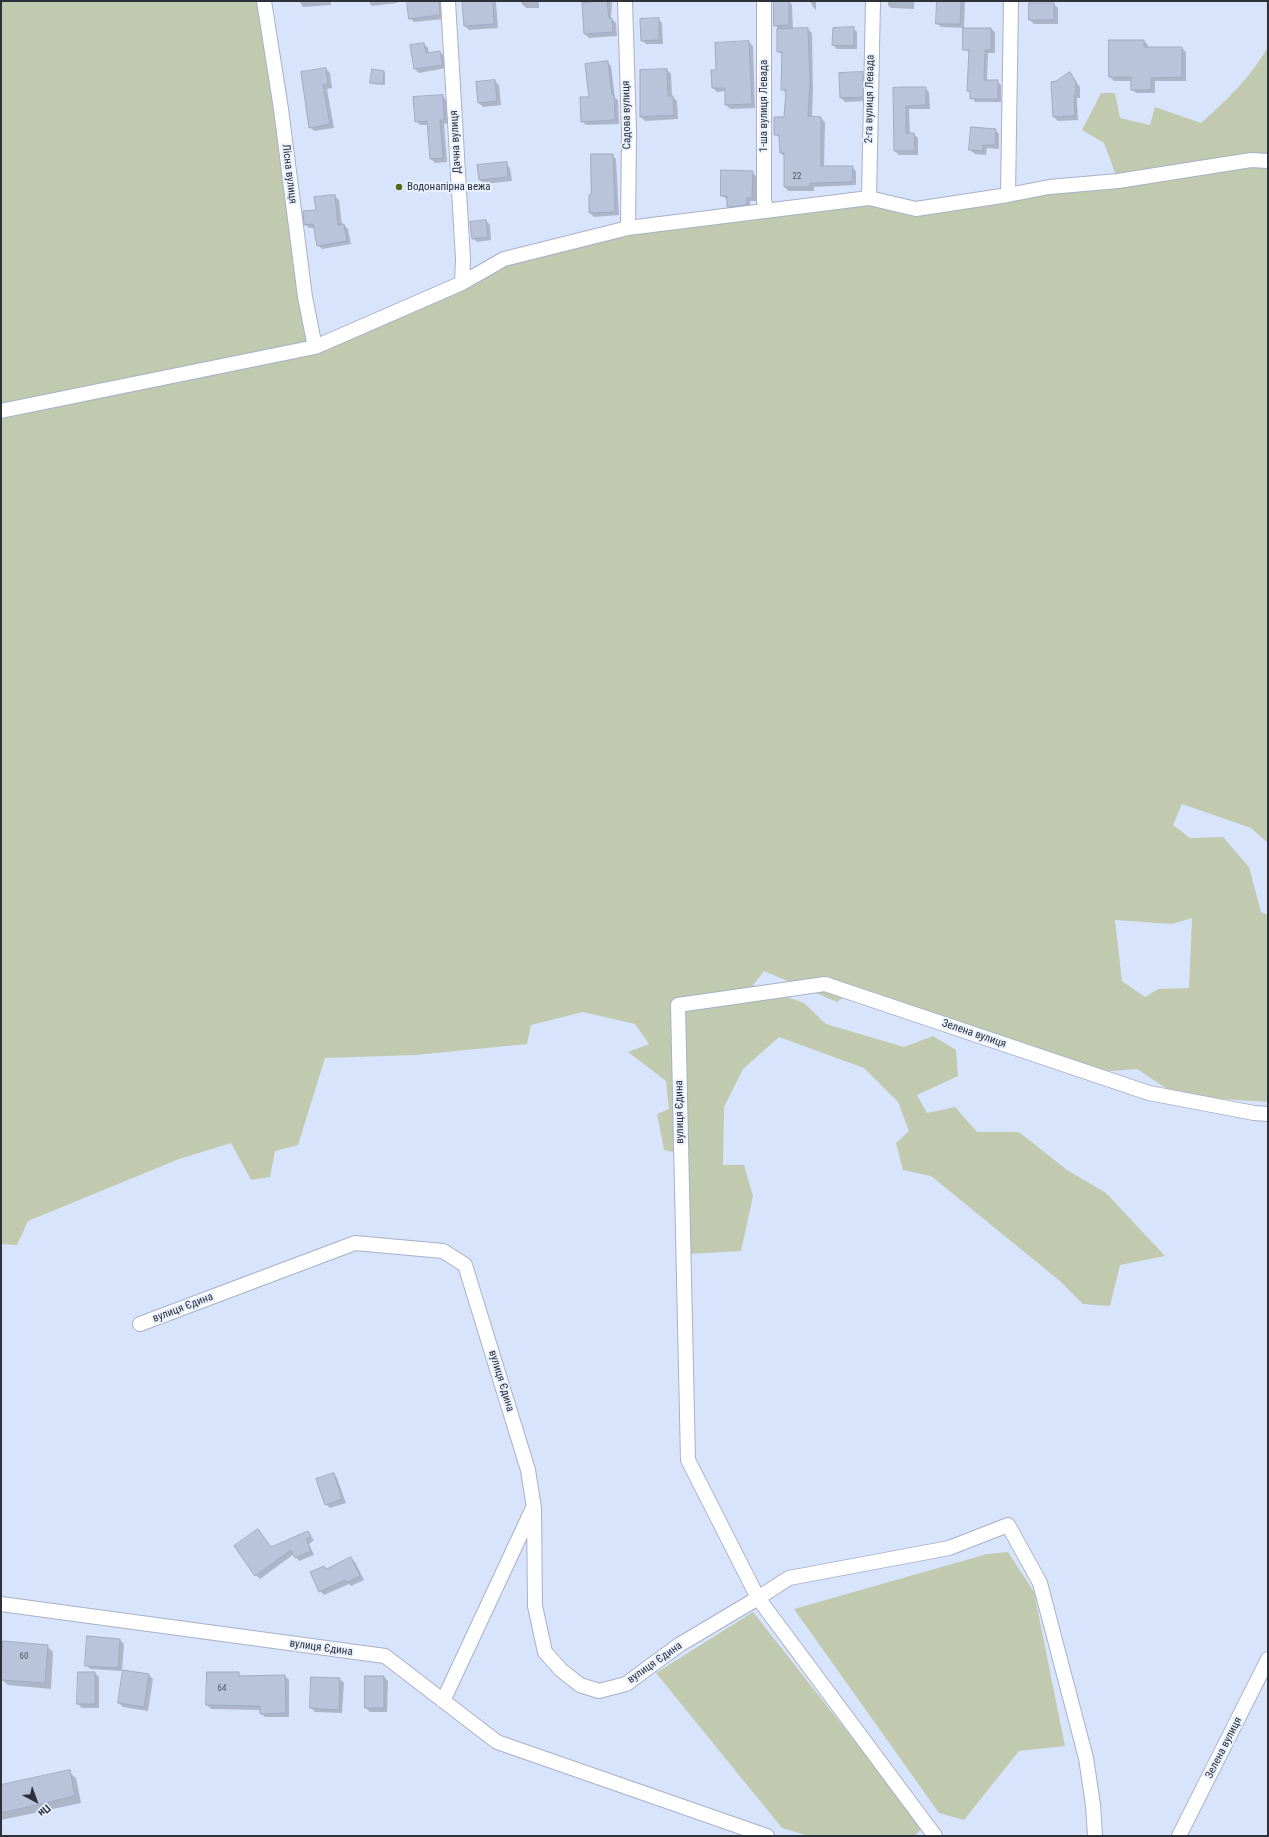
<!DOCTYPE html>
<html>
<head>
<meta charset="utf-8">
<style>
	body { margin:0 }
	#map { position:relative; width:1269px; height:1837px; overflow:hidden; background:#d8e4fb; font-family:"Roboto Condensed",sans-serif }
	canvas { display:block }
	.frame { position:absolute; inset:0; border:2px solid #2d313a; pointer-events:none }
	.north { position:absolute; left:16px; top:1781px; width:40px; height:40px; -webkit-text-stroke:3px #eaf1ff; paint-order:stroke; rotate:139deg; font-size:11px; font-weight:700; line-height:16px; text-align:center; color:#2d313a }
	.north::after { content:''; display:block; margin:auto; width:14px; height:18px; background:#2d313a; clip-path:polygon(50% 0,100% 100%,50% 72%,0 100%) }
</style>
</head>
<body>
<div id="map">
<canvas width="1269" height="1837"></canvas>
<div class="frame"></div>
<div class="north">Пн</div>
</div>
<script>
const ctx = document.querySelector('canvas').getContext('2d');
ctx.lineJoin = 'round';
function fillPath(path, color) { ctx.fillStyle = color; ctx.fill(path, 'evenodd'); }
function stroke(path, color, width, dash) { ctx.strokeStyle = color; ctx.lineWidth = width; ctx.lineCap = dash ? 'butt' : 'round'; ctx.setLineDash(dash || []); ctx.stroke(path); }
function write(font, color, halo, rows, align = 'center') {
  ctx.font = font + ' "Roboto Condensed",sans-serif'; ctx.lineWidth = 4; ctx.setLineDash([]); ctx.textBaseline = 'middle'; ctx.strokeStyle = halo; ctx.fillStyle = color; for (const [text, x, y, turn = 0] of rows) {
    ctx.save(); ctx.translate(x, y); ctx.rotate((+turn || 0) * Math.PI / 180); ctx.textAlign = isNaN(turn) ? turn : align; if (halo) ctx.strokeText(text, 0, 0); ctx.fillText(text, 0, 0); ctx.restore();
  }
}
fillPath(new Path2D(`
	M 1,1 L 264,1 L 315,346 L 504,259 L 628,228 L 829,202 L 916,209 L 1118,181 L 1104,143 L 1082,130 L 1101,93 L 1115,93 L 1120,118 L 1150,125 L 1155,107 L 1201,123 C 1229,98 1248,80 1268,47 L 1268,843 L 1251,828 L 1182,804 L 1173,825 L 1190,838 L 1223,837 L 1249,867 L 1261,912 L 1268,915 L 1268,1102 L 1178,1096 L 1137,1069 L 1088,1073 L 847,995 L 837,1002 L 764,971 L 753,985 L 804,1003 L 826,1024 L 904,1047 L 933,1036 L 956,1050 L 958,1076 L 917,1095 L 927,1113 L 955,1107 L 977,1132 L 1019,1132 L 1067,1170 L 1106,1193 L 1165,1256 L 1120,1265 L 1110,1306 L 1083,1304 L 1060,1281 L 931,1176 L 903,1170 L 896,1143 L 909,1131 L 898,1102 L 864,1068 L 779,1037 L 743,1069 L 724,1107 L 723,1165 L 744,1165 L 753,1196 L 741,1251 L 688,1254 L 687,1155 L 664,1150 L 657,1114 L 669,1109 L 666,1081 L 628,1052 L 649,1044 L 635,1024 L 583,1012 L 531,1025 L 527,1044 L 415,1055 L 325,1058 L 298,1145 L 275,1151 L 270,1177 L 251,1180 L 231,1143 L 179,1159 L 28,1221 L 17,1245 L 1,1244 ZM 1192,918 L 1189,988 L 1158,989 L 1145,997 L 1122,981 L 1115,920 L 1172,924 Z
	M 1008,1552 L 1034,1592 L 1065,1746 L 1019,1751 L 964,1820 L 939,1813 L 794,1609 L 987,1554 Z
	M 753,1612 L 923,1828 L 914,1836 L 809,1836 L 782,1828 L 656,1673 Z`), '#c1caae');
fillPath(new Path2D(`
	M 299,1 L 331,1 L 331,5 L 303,7 Z
	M 368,1 L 397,1 L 397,3 L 372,6 Z
	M 435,1 L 439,1 L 443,5 L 444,19 L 414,22 L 410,18 Z
	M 468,1 L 514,1 L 496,2 L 498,28 L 469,30 L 465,26 L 464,3 L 468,3 Z
	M 521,1 L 539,1 L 539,8 L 526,8 L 522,4 Z
	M 583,1 L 612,1 L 611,18 L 616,23 L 617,36 L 589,38 L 585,34 Z
	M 775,1 L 789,1 L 792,5 L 793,30 L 808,29 L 812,33 L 813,88 L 812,117 L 821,118 L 825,122 L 824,167 L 852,167 L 856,171 L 856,185 L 814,187 L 814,191 L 788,191 L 785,187 L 785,157 L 781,153 L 780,138 L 775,134 L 785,118 L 787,94 L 782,89 L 782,55 L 778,51 L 780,30 L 775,25 Z
	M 810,1 L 816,1 L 816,10 L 813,7 Z
	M 888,1 L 914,1 L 914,9 L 891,8 L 888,5 Z
	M 938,1 L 965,1 L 964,28 L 941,27 L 937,23 Z
	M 1054,4 L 1058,8 L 1058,24 L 1034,24 L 1030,20 Z
	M 658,19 L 662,23 L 663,44 L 646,44 L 642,40 Z
	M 853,28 L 857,32 L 857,49 L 837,49 L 833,45 Z
	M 991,29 L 995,32 L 995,53 L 988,53 L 987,81 L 997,81 L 1001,85 L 1001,102 L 975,102 L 968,90 L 970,53 L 964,49 Z
	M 1144,41 L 1148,45 L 1148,48 L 1182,48 L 1186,52 L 1186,81 L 1155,81 L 1155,93 L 1136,93 L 1132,89 L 1132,81 L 1114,81 L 1110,77 Z
	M 749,42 L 753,46 L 755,108 L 730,109 L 726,105 L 726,91 L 717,92 L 713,88 L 717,70 Z
	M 424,44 L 428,48 L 429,54 L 440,52 L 444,56 L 446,68 L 419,73 L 415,69 Z
	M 607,62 L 611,66 L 615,98 L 618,100 L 619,124 L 586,125 L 582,121 L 590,97 Z
	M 326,69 L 330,73 L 332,88 L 327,89 L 334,128 L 314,131 L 310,127 Z
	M 667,70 L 671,74 L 672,97 L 677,101 L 678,119 L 645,121 L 641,117 Z
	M 384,72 L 385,73 L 385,85 L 373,84 L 371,82 Z
	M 863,73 L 867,77 L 866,101 L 845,102 L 841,98 L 840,74 Z
	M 1070,74 L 1080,87 L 1080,98 L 1077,98 L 1078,120 L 1058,121 L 1054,117 L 1052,83 L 1057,82 Z
	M 495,81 L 499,85 L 501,105 L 483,107 L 479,103 Z
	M 925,88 L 929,92 L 930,109 L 909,109 L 910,134 L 914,134 L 918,138 L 918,155 L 899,155 L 895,151 L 894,89 Z
	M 442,96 L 446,100 L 448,123 L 444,124 L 447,162 L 435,163 L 431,159 L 428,125 L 420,125 L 416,121 Z
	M 995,130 L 999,134 L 999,149 L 987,148 L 986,155 L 975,154 L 970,150 Z
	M 612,155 L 616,159 L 619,215 L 594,217 L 590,213 L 592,195 Z
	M 506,164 L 510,168 L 512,181 L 484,184 L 480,180 Z
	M 752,172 L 756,176 L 756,201 L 750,201 L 750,208 L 732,211 L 728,207 L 728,200 L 722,196 Z
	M 335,196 L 339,200 L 342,225 L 344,225 L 348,229 L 351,244 L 322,249 L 318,245 L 314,228 L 309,228 L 305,224 L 317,211 Z
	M 486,221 L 490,225 L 491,240 L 477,242 L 473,238 Z
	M 333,1474 L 337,1478 L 346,1503 L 330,1508 L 326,1504 Z
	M 307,1532 L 314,1540 L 309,1544 L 314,1555 L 299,1561 L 294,1554 L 260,1579 L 256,1575 L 271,1548 Z
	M 351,1558 L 355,1562 L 364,1580 L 351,1586 L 349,1584 L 324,1595 L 320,1591 L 324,1567 L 326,1569 Z
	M 120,1640 L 124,1644 L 122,1671 L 90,1669 L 86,1665 Z
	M 47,1646 L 53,1652 L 51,1689 L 8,1685 L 1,1679 Z
	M 124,1671 L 149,1675 L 153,1679 L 148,1711 L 123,1707 L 119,1703 Z
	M 79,1673 L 95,1673 L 99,1677 L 99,1708 L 82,1708 L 78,1704 Z
	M 238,1673 L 242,1677 L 285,1676 L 289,1680 L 289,1717 L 265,1717 L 261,1713 L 261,1710 L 211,1709 L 207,1705 Z
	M 384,1677 L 388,1681 L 387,1712 L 370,1712 L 366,1708 Z
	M 312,1678 L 340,1679 L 344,1683 L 342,1713 L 315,1712 L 311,1708 Z
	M 69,1772 L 76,1778 L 81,1803 L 1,1820 L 1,1786 Z`), '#0003');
const building = new Path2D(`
	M 407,1 L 439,1 L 440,15 L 409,19 Z
	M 493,1 L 494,24 L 464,26 L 462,2 Z
	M 607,1 L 609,18 L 612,18 L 613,32 L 584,34 L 582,3 Z
	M 774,1 L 789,1 L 789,25 L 774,26 Z
	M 937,1 L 961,1 L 960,24 L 936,24 Z
	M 1029,3 L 1054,3 L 1054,20 L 1029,20 Z
	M 659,18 L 659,40 L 641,41 L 640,19 Z
	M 854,27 L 854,46 L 832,45 L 833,28 Z
	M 808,28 L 810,83 L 808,116 L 821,117 L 821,166 L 853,166 L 852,182 L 810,183 L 810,187 L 784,187 L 784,153 L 780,153 L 779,135 L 774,135 L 774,117 L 784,117 L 786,90 L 781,90 L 782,52 L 777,52 L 777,29 Z
	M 963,28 L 991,28 L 991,50 L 985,50 L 984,80 L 998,80 L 998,99 L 970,99 L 970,91 L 967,91 L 969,50 L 963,50 Z
	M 1109,40 L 1144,40 L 1144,47 L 1182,47 L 1182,77 L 1151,78 L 1151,90 L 1131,90 L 1131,77 L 1109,77 Z
	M 749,41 L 752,104 L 725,105 L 725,88 L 712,88 L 711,70 L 716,70 L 715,43 Z
	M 424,43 L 426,53 L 440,51 L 443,65 L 414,69 L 410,45 Z
	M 608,61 L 612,95 L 614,95 L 615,120 L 581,122 L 580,97 L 589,97 L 585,64 Z
	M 326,68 L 328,84 L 323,85 L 330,124 L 309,128 L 301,72 Z
	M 372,69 L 384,71 L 383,84 L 370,83 Z
	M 667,69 L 668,96 L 673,96 L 674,115 L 640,117 L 640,70 Z
	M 863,72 L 863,97 L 840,98 L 839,73 Z
	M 1070,72 L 1076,82 L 1076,95 L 1074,95 L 1075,116 L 1053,117 L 1051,82 L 1056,81 Z
	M 495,80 L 497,101 L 478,103 L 476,82 Z
	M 904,87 L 926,87 L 926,105 L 906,106 L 906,133 L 914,133 L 915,151 L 894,151 L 893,88 Z
	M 443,95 L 444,120 L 440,120 L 443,158 L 430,159 L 427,121 L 415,122 L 413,97 Z
	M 971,127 L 996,129 L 995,145 L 983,145 L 983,151 L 969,150 Z
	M 591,154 L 613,154 L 615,212 L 589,213 L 589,195 L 591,194 Z
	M 507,162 L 508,177 L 479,180 L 477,165 Z
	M 721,170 L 753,171 L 752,198 L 747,198 L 747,205 L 727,207 L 727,196 L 721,196 Z
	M 335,195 L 338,225 L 344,224 L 347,241 L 317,246 L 313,224 L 304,225 L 303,211 L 316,210 L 314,197 Z
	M 486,220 L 488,237 L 472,239 L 470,222 Z
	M 334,1473 L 342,1499 L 325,1505 L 316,1479 Z
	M 258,1529 L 271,1547 L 308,1531 L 311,1536 L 306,1539 L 311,1551 L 295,1558 L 291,1550 L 255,1576 L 234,1546 Z
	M 351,1557 L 360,1576 L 346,1583 L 345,1580 L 319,1592 L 310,1572 L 324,1566 L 326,1569 Z
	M 87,1636 L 120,1639 L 118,1668 L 85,1666 Z
	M 3,1641 L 48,1645 L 45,1683 L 1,1680 Z
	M 123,1670 L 149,1674 L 144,1707 L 118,1703 Z
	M 78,1672 L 95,1672 L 95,1704 L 77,1704 Z
	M 207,1672 L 239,1672 L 239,1676 L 285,1675 L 286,1713 L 260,1714 L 260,1706 L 206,1705 Z
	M 365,1676 L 384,1676 L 384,1708 L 365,1708 Z
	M 311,1677 L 340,1678 L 339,1710 L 310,1708 Z
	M 70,1770 L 75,1796 L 1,1813 L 1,1785 Z`);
fillPath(building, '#b9c4db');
stroke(building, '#a0abc1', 1);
const minor = new Path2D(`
	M 264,1 L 281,109 L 305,297 L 315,347
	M 448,1 L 463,259 L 462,283
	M 625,1 L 629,132 L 628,228
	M 764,1 L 764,201 L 767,210
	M 1008,195 L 1011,1
	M 869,198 L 873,1
	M 1,411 L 315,347 L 462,283 L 504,259 L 628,228 L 869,198 L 916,209 L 1008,195 L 1049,187 L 1118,181 L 1251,160 L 1268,161
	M 140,1324 L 355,1243 L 443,1251 L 465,1265 L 528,1470 L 534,1508 L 535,1606 L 545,1652 L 561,1670 L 580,1685 L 599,1691 L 626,1684 L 679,1645 L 758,1598 L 688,1460 L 678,1005 L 825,984 L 1149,1093 L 1254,1113 L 1268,1114
	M 1,1604 L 385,1656 L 497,1742 L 767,1836
	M 443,1701 L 533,1508
	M 935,1836 L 758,1598 L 789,1578 L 949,1548 L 1008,1525 L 1040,1583 L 1086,1758 L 1093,1805 L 1095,1836
	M 1179,1836 L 1268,1659`);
stroke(minor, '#a7b1c8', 16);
stroke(minor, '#fff', 14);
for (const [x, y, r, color] of [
	[399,187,4,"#566916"]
]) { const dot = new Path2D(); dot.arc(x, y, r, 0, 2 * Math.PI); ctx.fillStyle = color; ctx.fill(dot); stroke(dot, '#eaf1ff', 1.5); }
write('9px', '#505662', null, [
	["22",797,177],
	["60",24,1657],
	["64",222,1689]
]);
write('11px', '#2d313a', '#eaf1ff', [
	["2-га вулиця Левада",870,99,-89],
	["1-ша вулиця Левада",764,106,-90],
	["Садова вулиця",627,115,-91],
	["Дачна вулиця",456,142,-93],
	["Лісна вулиця",289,174,83],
	["Зелена вулиця",974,1034,19],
	["вулиця Єдина",680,1112,-91],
	["вулиця Єдина",183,1308,-21],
	["вулиця Єдина",501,1381,73],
	["вулиця Єдина",321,1648,8],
	["вулиця Єдина",655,1663,-35],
	["Зелена вулиця",1224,1748,-63]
]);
write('11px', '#2d313a', '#eaf1ff', [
	["Водонапірна вежа",407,187]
], 'left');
</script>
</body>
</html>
